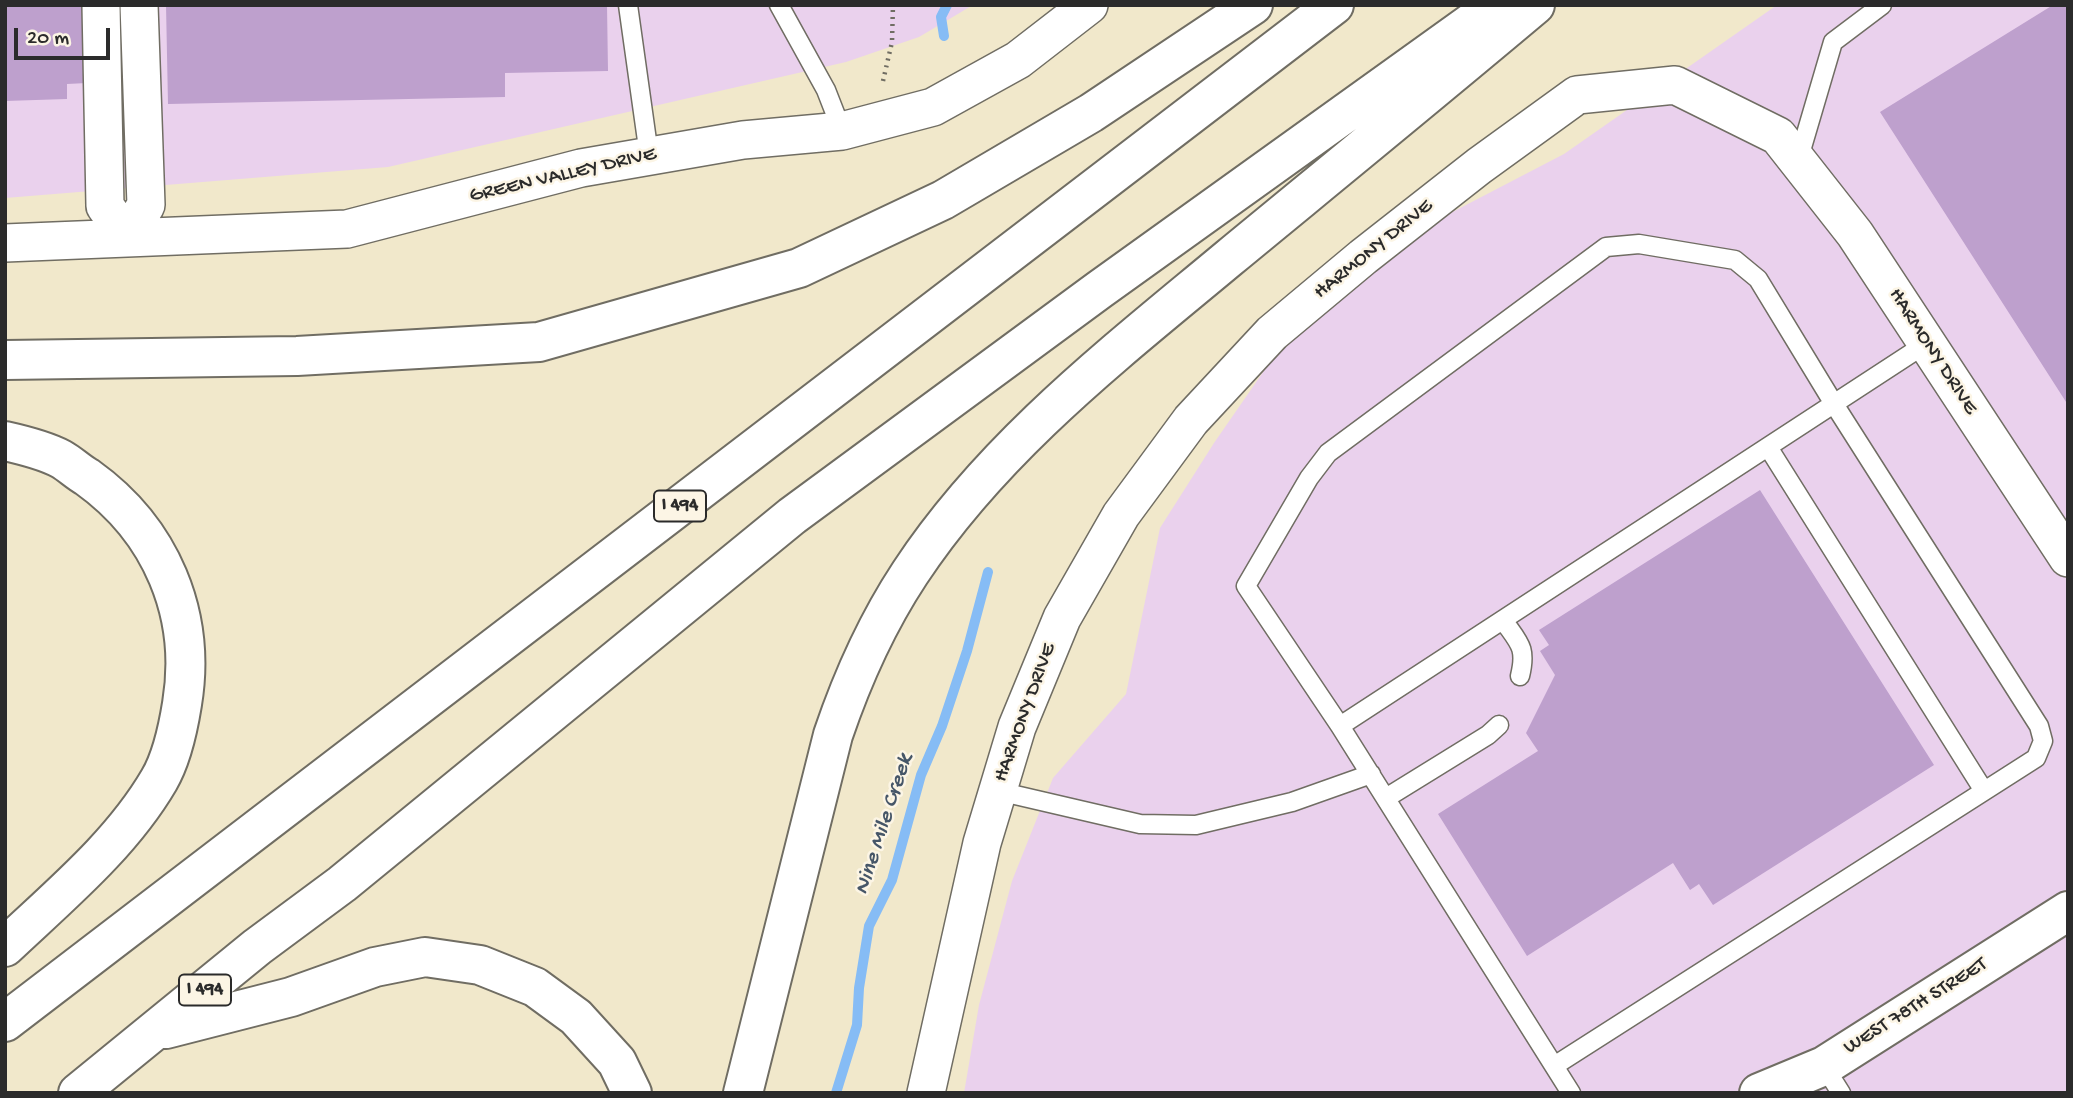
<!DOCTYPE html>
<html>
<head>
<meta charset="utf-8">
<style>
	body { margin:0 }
	#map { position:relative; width:2073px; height:1098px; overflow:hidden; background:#f1e8cb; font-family:"Gochi Hand",sans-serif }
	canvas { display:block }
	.frame { position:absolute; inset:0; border:7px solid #2b2b2b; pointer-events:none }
	.scale { position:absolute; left:14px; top:28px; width:96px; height:32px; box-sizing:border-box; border:4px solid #2b2b2b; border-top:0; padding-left:9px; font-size:21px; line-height:24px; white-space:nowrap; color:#2b2b2b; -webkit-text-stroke:5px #fcf5e5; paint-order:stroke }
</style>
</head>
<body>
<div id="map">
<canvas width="2073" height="1098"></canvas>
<div class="frame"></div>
<div class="scale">20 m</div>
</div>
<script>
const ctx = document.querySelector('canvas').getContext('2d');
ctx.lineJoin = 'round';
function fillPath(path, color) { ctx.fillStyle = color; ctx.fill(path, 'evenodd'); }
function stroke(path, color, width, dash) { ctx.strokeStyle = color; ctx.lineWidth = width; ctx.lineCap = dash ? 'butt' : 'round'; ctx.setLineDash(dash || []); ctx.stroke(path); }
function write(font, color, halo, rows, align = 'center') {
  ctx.font = font + ' "Gochi Hand",sans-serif'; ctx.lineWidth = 5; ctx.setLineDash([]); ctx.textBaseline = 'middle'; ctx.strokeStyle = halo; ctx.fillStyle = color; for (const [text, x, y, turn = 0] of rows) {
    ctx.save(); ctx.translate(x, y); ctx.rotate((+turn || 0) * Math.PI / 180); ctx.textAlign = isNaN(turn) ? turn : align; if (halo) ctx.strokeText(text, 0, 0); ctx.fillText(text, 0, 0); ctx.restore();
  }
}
fillPath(new Path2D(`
	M 5,5 L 973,5 L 919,37 L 846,62 L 388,167 L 5,198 Z
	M 1777,5 L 2068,5 L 2068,1093 L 964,1093 L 979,1005 L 1012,881 L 1053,778 L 1126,694 L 1160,528 L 1214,443 L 1277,352 L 1345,291 L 1441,218 L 1564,154 Z`), '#ead1ed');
stroke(new Path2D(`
	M 944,36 L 941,17 L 947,5
	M 836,1093 L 857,1025 L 859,988 L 869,926 L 892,880 L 921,775 L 942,726 L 967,651 L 988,572`), '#86bcf5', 10);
fillPath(new Path2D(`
	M 5,5 L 84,5 L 87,83 L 67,84 L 67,99 L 5,101 Z
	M 166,5 L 607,5 L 608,71 L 505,73 L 505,97 L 168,104 Z
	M 2053,5 L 2068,5 L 2068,405 L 1880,112 Z
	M 1760,490 L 1934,765 L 1713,905 L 1699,884 L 1690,890 L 1673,863 L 1527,956 L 1438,814 L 1538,751 L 1526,733 L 1555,675 L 1540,651 L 1549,645 L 1539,630 Z`), '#bea0cd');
const lane = new Path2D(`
	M 628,5 L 649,155
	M 779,5 L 826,90 L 842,131
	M 1798,161 L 1833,42 L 1882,5
	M 1768,447 L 1984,791
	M 1503,620 C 1519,643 1527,647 1520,676
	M 1340,726 L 1927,343
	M 998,791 L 1140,824 L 1196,825 L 1292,802 L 1371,774
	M 1386,798 L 1488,735 L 1499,725
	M 1554,1066 L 2036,758 L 2043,741 L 2039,726 L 1834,404 L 1758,279 L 1735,260 L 1639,244 L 1606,247 L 1328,453 L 1309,478 L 1246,586 L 1340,726 L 1571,1093
	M 1824,1066 L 1841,1093`);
const street = new Path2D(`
	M 101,5 L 105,206 L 127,237
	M 127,237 L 146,205 L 139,5
	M 5,243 L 347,229 L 581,168 L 743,140 L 842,131 L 933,107 L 1018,60 L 1089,5
	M 926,1093 L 982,843 L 1017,727 L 1062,618 L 1121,515 L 1191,420 L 1272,333 L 1363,257 L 1479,166 L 1577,95 L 1675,85 L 1778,136 L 1855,234 L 2068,558`);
const secondary = new Path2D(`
	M 1759,1093 L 1824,1066 L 2068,911`);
const highway = new Path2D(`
	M 5,360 L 297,356 L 539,342 L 799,268 L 943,200 L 1091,113 L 1253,5
	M 5,441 C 23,445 44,450 61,459 C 70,464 78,472 87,477 C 161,530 197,614 182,704 C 178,729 172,758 159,780 C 121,845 59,896 5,947
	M 5,1022 L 1334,5
	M 166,1029 L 291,997 L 375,967 L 425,957 L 480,965 L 535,987 L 576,1017 L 617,1062 L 632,1093
	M 78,1093 L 257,947 L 342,884 L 792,516 L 1099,290 L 1496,5
	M 743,1093 L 833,735 C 852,679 877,623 910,573 C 993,447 1115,353 1229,258 C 1331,174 1434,90 1535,5`);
stroke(lane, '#706d63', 21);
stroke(street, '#706d63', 40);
stroke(secondary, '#706d63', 42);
stroke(highway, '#706d63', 42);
stroke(new Path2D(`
	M 883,81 L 892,42 L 893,5`), '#706d63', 4.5, [2, 5]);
stroke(lane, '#fff', 18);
stroke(street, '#fff', 37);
stroke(secondary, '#fff', 38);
stroke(highway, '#fff', 38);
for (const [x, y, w] of [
	[680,506,52],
	[205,990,52]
]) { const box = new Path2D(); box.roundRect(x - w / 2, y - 15.5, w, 31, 5); ctx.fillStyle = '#fcf5e5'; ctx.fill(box); stroke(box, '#2b2b2b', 2); }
write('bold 19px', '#2b2b2b', null, [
	["I 494",680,506],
	["I 494",205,990]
]);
write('21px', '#2b2b2b', '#fcf5e5', [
	["GREEN VALLEY DRIVE",563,176,-13],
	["HARMONY DRIVE",1374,250,-39],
	["HARMONY DRIVE",1932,352,57],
	["HARMONY DRIVE",1026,713,-70],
	["WEST 78TH STREET",1916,1007,-32]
]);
write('italic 23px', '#465668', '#fcf5e5', [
	["Nine Mile Creek",885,825,-72]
]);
</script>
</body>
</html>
